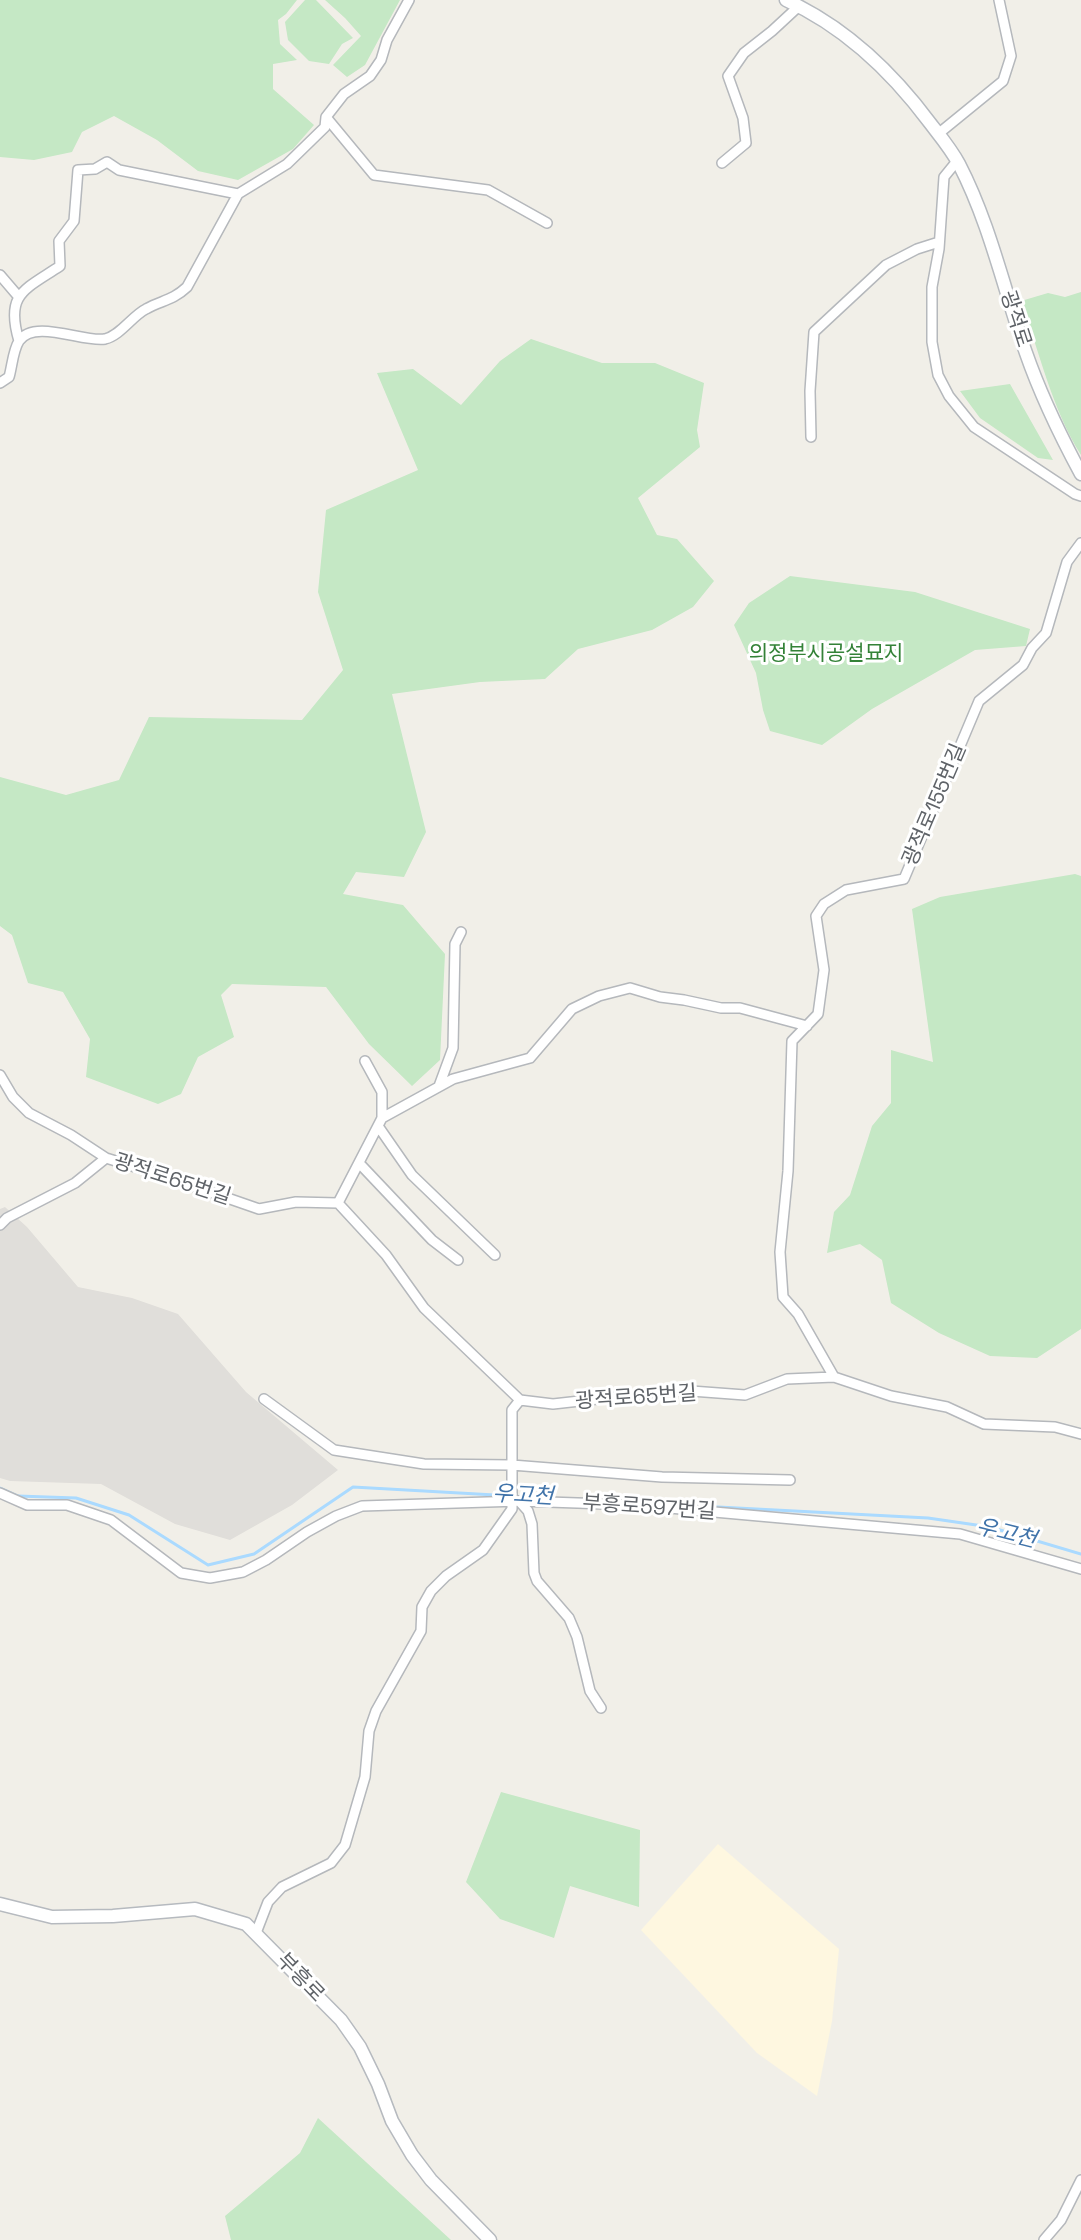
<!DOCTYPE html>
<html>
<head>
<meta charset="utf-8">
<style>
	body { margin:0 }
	canvas { display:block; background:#f1efe8 }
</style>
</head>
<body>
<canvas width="1081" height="2240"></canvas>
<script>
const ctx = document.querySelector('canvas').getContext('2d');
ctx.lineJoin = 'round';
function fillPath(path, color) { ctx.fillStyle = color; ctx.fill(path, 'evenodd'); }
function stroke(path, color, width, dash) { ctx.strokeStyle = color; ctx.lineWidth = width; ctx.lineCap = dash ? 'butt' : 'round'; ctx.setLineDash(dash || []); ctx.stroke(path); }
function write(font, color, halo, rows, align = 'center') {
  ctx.font = font + ' "Space Grotesk","Noto Sans KR",sans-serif'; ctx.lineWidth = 6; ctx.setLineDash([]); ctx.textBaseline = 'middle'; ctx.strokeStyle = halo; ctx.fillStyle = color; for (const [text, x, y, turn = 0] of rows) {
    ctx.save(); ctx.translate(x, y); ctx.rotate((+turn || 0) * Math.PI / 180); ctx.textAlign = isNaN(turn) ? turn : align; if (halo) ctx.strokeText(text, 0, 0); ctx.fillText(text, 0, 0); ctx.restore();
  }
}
fillPath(new Path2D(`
	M 718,1844 L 839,1949 L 832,2021 L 817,2096 L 757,2053 L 641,1930 Z`), '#fef7e0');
fillPath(new Path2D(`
	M 5,1207 L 27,1227 L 78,1287 L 132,1298 L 178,1314 L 246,1392 L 338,1470 L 292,1505 L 230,1540 L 175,1524 L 101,1484 L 10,1481 L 0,1478 L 0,1209 Z`), '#e0deda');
fillPath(new Path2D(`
	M 0,0 L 297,0 L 286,14 L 278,20 L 280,44 L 297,60 L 273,64 L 273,89 L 314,125 L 293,149 L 238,180 L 198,171 L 157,140 L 114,116 L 82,132 L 72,152 L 34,160 L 0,157 Z
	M 305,0 L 316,0 L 353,38 L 342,44 L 329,64 L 309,61 L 288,40 L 285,22 Z
	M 325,0 L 400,0 L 365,65 L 347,77 L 333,65 L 361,36 L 345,18 Z
	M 1081,292 L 1081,455 C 1052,409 1039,351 1021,301 L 1048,293 L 1065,297 Z
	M 531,339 L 602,363 L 655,363 L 704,383 L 697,430 L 700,447 L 638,498 L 657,535 L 677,539 L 714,581 L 693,607 L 652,630 L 578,649 L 545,679 L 480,682 L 392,694 L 426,832 L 404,877 L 356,872 L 343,894 L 403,905 L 445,954 L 440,1060 L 412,1086 L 369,1044 L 326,987 L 232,984 L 221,995 L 234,1037 L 198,1057 L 181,1094 L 158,1104 L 86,1077 L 90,1039 L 63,992 L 28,983 L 12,935 L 0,926 L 0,777 L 66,795 L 119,780 L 149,717 L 302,720 L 343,670 L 318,592 L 326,510 L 418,470 L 377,373 L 413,369 L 461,405 L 500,361 Z
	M 1010,384 L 1053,460 L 1038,458 L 980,418 L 960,391 Z
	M 790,576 L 915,592 L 1030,629 L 1026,646 L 975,650 L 872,709 L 822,745 L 770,731 L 763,710 L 756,673 L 734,625 L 749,603 Z
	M 1075,874 L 1081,876 L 1081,1329 L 1037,1358 L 990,1356 L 939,1333 L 891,1303 L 882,1260 L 860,1244 L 827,1253 L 834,1212 L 850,1195 L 872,1126 L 891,1103 L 891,1050 L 933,1062 L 912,909 L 940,897 Z
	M 501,1792 L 640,1830 L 639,1907 L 570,1886 L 554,1938 L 500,1919 L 466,1882 Z
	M 318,2118 L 451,2240 L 231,2240 L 225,2216 L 300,2153 Z`), '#c5e8c5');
stroke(new Path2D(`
	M 0,1488 L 18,1496 L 76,1498 L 129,1515 L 208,1565 L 254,1554 L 353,1487 L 548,1498
	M 680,1505 L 928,1518 L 990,1527 L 1081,1554`), '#aadaff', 3);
const minor = new Path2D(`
	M 326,117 L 374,175 L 488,190 L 547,223
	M 938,134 L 1003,81 L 1011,56 L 999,0
	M 957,161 L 944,177 L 939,249 L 932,287 L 932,342 L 938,375 L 949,396 L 974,427 L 1075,494 L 1081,496
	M 722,163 L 746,143 L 743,118 L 728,76 L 744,53 L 772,31 L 799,6
	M 0,275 L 18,296
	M 19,341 C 5,294 24,290 60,266 L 59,241 L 74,221 L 78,170 L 95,169 L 107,162 L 119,170 L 238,194
	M 0,383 L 9,377 C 12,367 13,350 19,341 C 34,318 84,343 105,339 C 121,335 132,316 146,309 C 162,300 172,301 187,287 L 238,194 L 287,164 L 325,127 L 326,117 L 344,94 L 370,76 L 381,60 L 387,40 L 409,0
	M 811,437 L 810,391 L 814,332 L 886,265 L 917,249 L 939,242
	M 807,1026 L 740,1008 L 721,1008 L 684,1000 L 660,997 L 630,988 L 599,996 L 572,1009 L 530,1058 L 453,1079 L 382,1118 L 338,1203 L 386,1255 L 424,1308 L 520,1400 L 553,1404 L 678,1390 L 745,1395 L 787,1379 L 834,1377 L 891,1396 L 947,1407 L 984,1424 L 1055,1427 L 1081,1434
	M 365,1061 L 382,1092 L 382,1118
	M 0,1075 L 13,1097 L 29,1113 L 71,1135 L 106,1158 L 164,1176 L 259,1209 L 296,1202 L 338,1203
	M 439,1086 L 453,1048 L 455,944 L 461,932
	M 378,1126 L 412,1175 L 495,1255
	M 359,1163 L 432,1240 L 458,1260
	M 0,1225 L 7,1218 L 75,1183 L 106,1158
	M 834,1377 L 798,1314 L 783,1297 L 780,1252 L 788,1171 L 792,1041 L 818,1014 L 824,970 L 816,916 L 824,904 L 846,890 L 904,879 L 979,701 L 1023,665 L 1032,648 L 1046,633 L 1067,562 L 1081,543
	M 264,1399 L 334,1450 L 424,1464 L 512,1465 L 662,1477 L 790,1480
	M 0,1493 L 27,1505 L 67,1505 L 111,1520 L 181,1573 L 210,1578 L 243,1572 L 266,1560 L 307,1532 L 336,1516 L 362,1506 L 519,1501 L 636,1505 L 960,1534 L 1081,1569
	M 519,1501 L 528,1511 L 532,1524 L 534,1573 L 537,1581 L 569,1618 L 577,1637 L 590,1691 L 601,1708
	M 256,1933 L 268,1902 L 282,1887 L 331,1863 L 345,1845 L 365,1777 L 369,1731 L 376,1711 L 421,1631 L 422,1607 L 431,1591 L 446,1576 L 483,1550 L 512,1509 L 512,1410 L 520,1400
	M 1044,2240 L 1061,2220 L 1081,2180`);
const secondary = new Path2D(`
	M 786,0 C 845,27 892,72 930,123 C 940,136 951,149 959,164 C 990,224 1004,290 1026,353 C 1041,396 1060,435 1081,474
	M 0,1904 L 52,1917 L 113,1916 L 195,1909 L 246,1924 L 341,2020 L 360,2047 L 378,2084 L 392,2121 L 412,2155 L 431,2180 L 490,2240`);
stroke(minor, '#b5b8bc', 12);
stroke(secondary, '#b6babf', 15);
stroke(minor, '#fff', 9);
stroke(secondary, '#fff', 12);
write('21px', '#5f6368', '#fff', [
	["광적로",1015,319,72],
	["광적로155번길",935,805,-67],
	["광적로65번길",172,1180,18],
	["광적로65번길",636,1398,-4],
	["부흥로597번길",649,1508,4],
	["부흥로",300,1978,46]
]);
write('21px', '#348238', '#fff', [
	["의정부시공설묘지",826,654]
]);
write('italic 22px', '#4174aa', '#fff', [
	["우고천",523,1496,3],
	["우고천",1006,1534,14]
]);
</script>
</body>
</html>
